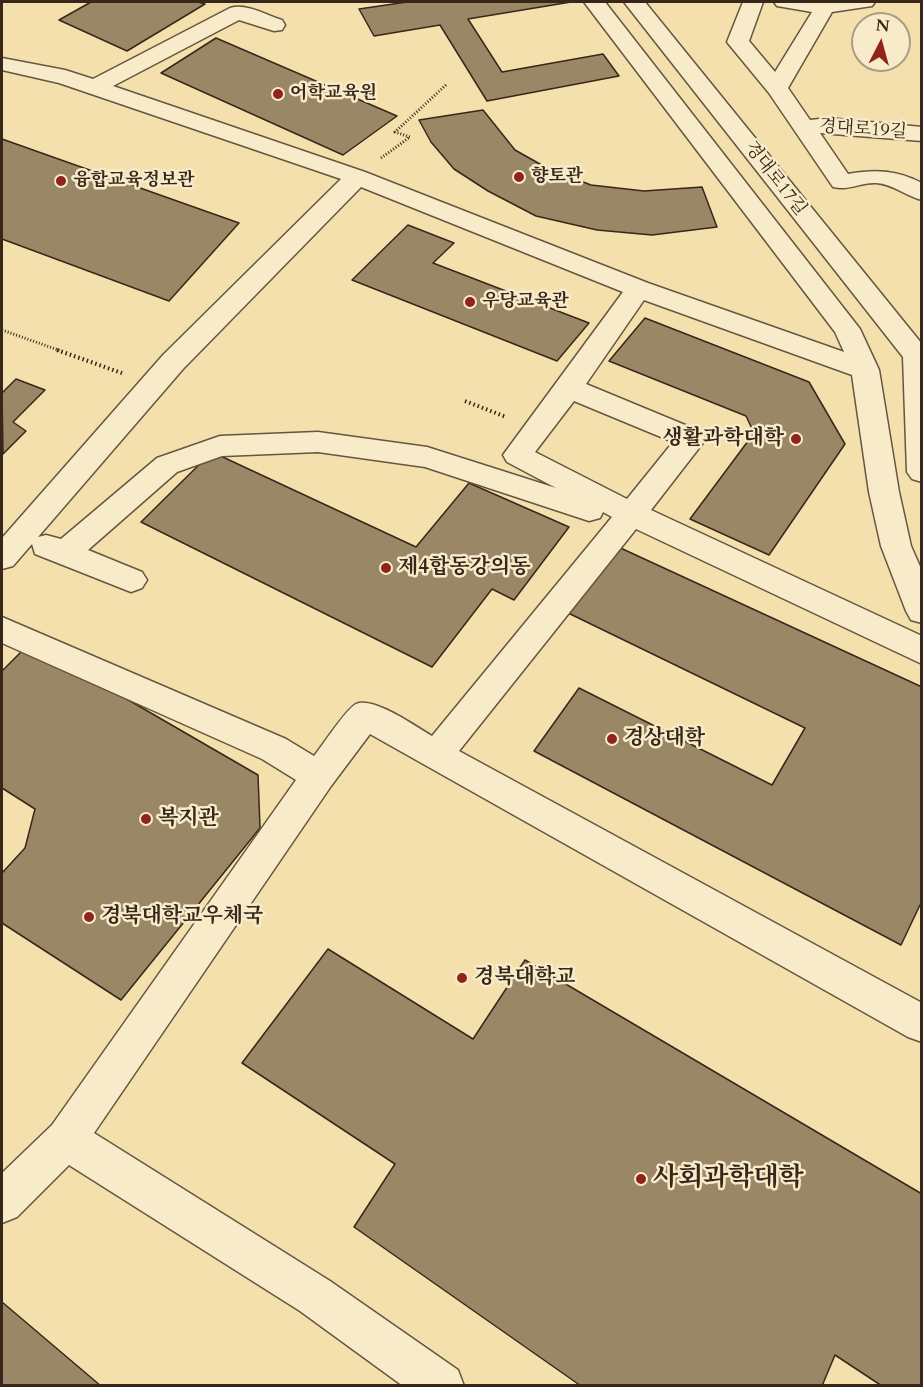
<!DOCTYPE html>
<html>
<head>
<meta charset="utf-8">
<style>
	body { margin:0 }
	#map { position:relative; width:923px; height:1387px; overflow:hidden; background:#f4e0ad; font-family:Cardo,serif }
	canvas { display:block }
	.frame { position:absolute; inset:0; border:3px solid #36271a; pointer-events:none }
	.north { position:absolute; left:851px; top:12px; width:60px; height:60px; box-sizing:border-box; background:#f8ebca; border:2px solid #aa9d84; border-radius:50%; rotate:6deg; font-size:16px; font-weight:700; line-height:24px; text-align:center; color:#36271a }
	.north::after { content:''; display:block; margin:auto; width:21px; height:27px; background:#8f2418; clip-path:polygon(50% 0,100% 100%,50% 72%,0 100%) }
</style>
</head>
<body>
<div id="map">
<canvas width="923" height="1387"></canvas>
<div class="frame"></div>
<div class="north">N</div>
</div>
<script>
const ctx = document.querySelector('canvas').getContext('2d');
ctx.lineJoin = 'round';
function fillPath(path, color) { ctx.fillStyle = color; ctx.fill(path, 'evenodd'); }
function stroke(path, color, width, dash) { ctx.strokeStyle = color; ctx.lineWidth = width; ctx.lineCap = dash ? 'butt' : 'round'; ctx.setLineDash(dash || []); ctx.stroke(path); }
function write(font, color, halo, rows, align = 'center') {
  ctx.font = font + ' Cardo,"Noto Serif KR",serif'; ctx.lineWidth = 5; ctx.setLineDash([]); ctx.textBaseline = 'middle'; ctx.strokeStyle = halo; ctx.fillStyle = color; for (const [text, x, y, turn = 0] of rows) {
    ctx.save(); ctx.translate(x, y); ctx.rotate((+turn || 0) * Math.PI / 180); ctx.textAlign = isNaN(turn) ? turn : align; if (halo) ctx.strokeText(text, 0, 0); ctx.fillText(text, 0, 0); ctx.restore();
  }
}
const building = new Path2D(`
	M 91,2 L 198,2 L 205,4 L 127,51 L 59,20 Z
	M 407,2 L 571,2 L 468,19 L 502,72 L 603,54 L 619,76 L 487,101 L 440,25 L 374,36 L 359,9 Z
	M 216,38 L 397,116 L 343,155 L 161,73 Z
	M 483,110 L 515,150 L 547,168 L 591,185 L 644,191 L 702,187 L 717,227 L 652,235 L 597,230 L 536,216 L 488,191 L 454,169 L 431,142 L 419,120 Z
	M 2,139 L 239,223 L 169,301 L 2,239 Z
	M 408,225 L 454,243 L 433,263 L 589,323 L 557,361 L 352,280 Z
	M 645,318 L 809,382 L 845,444 L 769,555 L 690,519 L 754,433 L 746,416 L 609,361 Z
	M 16,379 L 45,390 L 13,422 L 26,431 L 3,454 L 2,393 Z
	M 212,452 L 416,547 L 469,483 L 569,527 L 514,600 L 492,589 L 432,667 L 141,522 Z
	M 614,545 L 922,687 L 922,906 L 920,905 L 901,945 L 534,751 L 579,688 L 772,785 L 805,728 L 564,611 Z
	M 30,643 L 258,775 L 260,828 L 121,1000 L 2,923 L 2,873 L 25,848 L 35,809 L 2,788 L 2,671 Z
	M 328,949 L 473,1039 L 525,960 L 922,1194 L 922,1386 L 882,1386 L 835,1355 L 822,1386 L 581,1386 L 354,1227 L 395,1164 L 242,1063 Z
	M 2,1302 L 101,1386 L 2,1386 Z`);
fillPath(building, '#998766');
stroke(building, '#36271a', 1.5);
const minor = new Path2D(`
	M 584,2 L 605,2 L 860,329 L 879,370 L 899,492 L 911,546 L 922,571 L 922,623 L 911,620 L 906,611 L 881,546 L 869,492 L 852,375 L 644,300 L 586,384 L 702,432 L 706,439 L 651,510 L 922,636 L 922,664 L 636,529 L 459,751 L 922,1003 L 922,1042 L 908,1037 L 370,734 L 331,786 L 94,1133 L 330,1281 L 458,1370 L 464,1386 L 403,1386 L 300,1311 L 69,1165 L 17,1217 L 2,1223 L 2,1173 L 52,1125 L 296,780 L 262,759 L 2,643 L 2,617 L 286,739 L 314,756 C 323,745 346,709 356,704 C 373,696 415,726 432,736 L 612,517 L 603,512 L 600,518 L 589,521 L 425,467 L 318,452 L 222,456 L 177,472 L 88,550 L 142,572 L 147,580 L 142,588 L 131,592 L 35,554 L 32,544 L 13,566 L 2,569 L 2,538 L 163,355 L 341,179 L 59,83 L 2,70 L 2,58 L 65,70 L 93,79 L 230,8 C 246,3 266,15 282,20 L 285,25 L 282,30 L 274,31 L 239,20 L 113,86 L 365,172 L 648,283 L 844,352 L 835,332 ZM 361,187 L 623,292 L 503,455 L 507,462 L 556,488 L 427,447 L 318,432 L 220,436 L 157,458 L 61,539 L 46,535 L 38,537 L 183,369 ZM 574,401 L 673,442 L 627,499 L 535,452 Z
	M 624,2 L 645,2 L 922,344 L 922,482 L 912,479 L 907,472 L 903,357 Z
	M 743,2 L 763,2 L 749,41 L 775,72 L 812,12 L 777,6 L 774,2 L 875,2 L 872,6 L 832,12 L 788,88 L 810,120 L 828,118 L 922,127 L 922,141 L 820,133 L 848,174 C 876,169 896,170 922,183 L 922,200 C 906,196 893,184 876,183 C 862,182 849,191 833,187 L 769,93 L 727,42 Z`);
stroke(minor, '#66553f', 3);
stroke(new Path2D(`
	M 381,158 L 410,137 L 395,132 L 447,84
	M 2,330 L 61,351`), '#36271a', 3, [1, 2]);
stroke(new Path2D(`
	M 57,350 L 122,373
	M 465,401 L 506,417`), '#36271a', 4, [1.5, 3]);
fillPath(minor, '#f8ebca');
for (const [x, y, r, color] of [
	[278,94,6,"#8f2418"],
	[519,177,6,"#8f2418"],
	[61,181,6,"#8f2418"],
	[470,302,6,"#8f2418"],
	[796,439,6,"#8f2418"],
	[386,568,6,"#8f2418"],
	[612,739,6,"#8f2418"],
	[146,819,6,"#8f2418"],
	[89,917,6,"#8f2418"],
	[462,978,6,"#8f2418"],
	[641,1179,6,"#8f2418"]
]) { const dot = new Path2D(); dot.arc(x, y, r, 0, 2 * Math.PI); ctx.fillStyle = color; ctx.fill(dot); stroke(dot, '#f8ebca', 2); }
write('bold 18px', '#36271a', '#f8ebca', [
	["어학교육원",290,94],
	["향토관",531,177],
	["융합교육정보관",73,181],
	["우당교육관",482,302]
], 'left');
write('18px', '#36271a', '#f8ebca', [
	["경대로19길",863,130,4],
	["경대로17길",775,179,52]
]);
write('bold 21px', '#36271a', '#f8ebca', [
	["생활과학대학",784,439,"right"],
	["제4합동강의동",398,568],
	["경상대학",624,739],
	["복지관",158,819],
	["경북대학교우체국",101,917],
	["경북대학교",474,978]
], 'left');
write('bold 26px', '#36271a', '#f8ebca', [
	["사회과학대학",653,1179]
], 'left');
</script>
</body>
</html>
